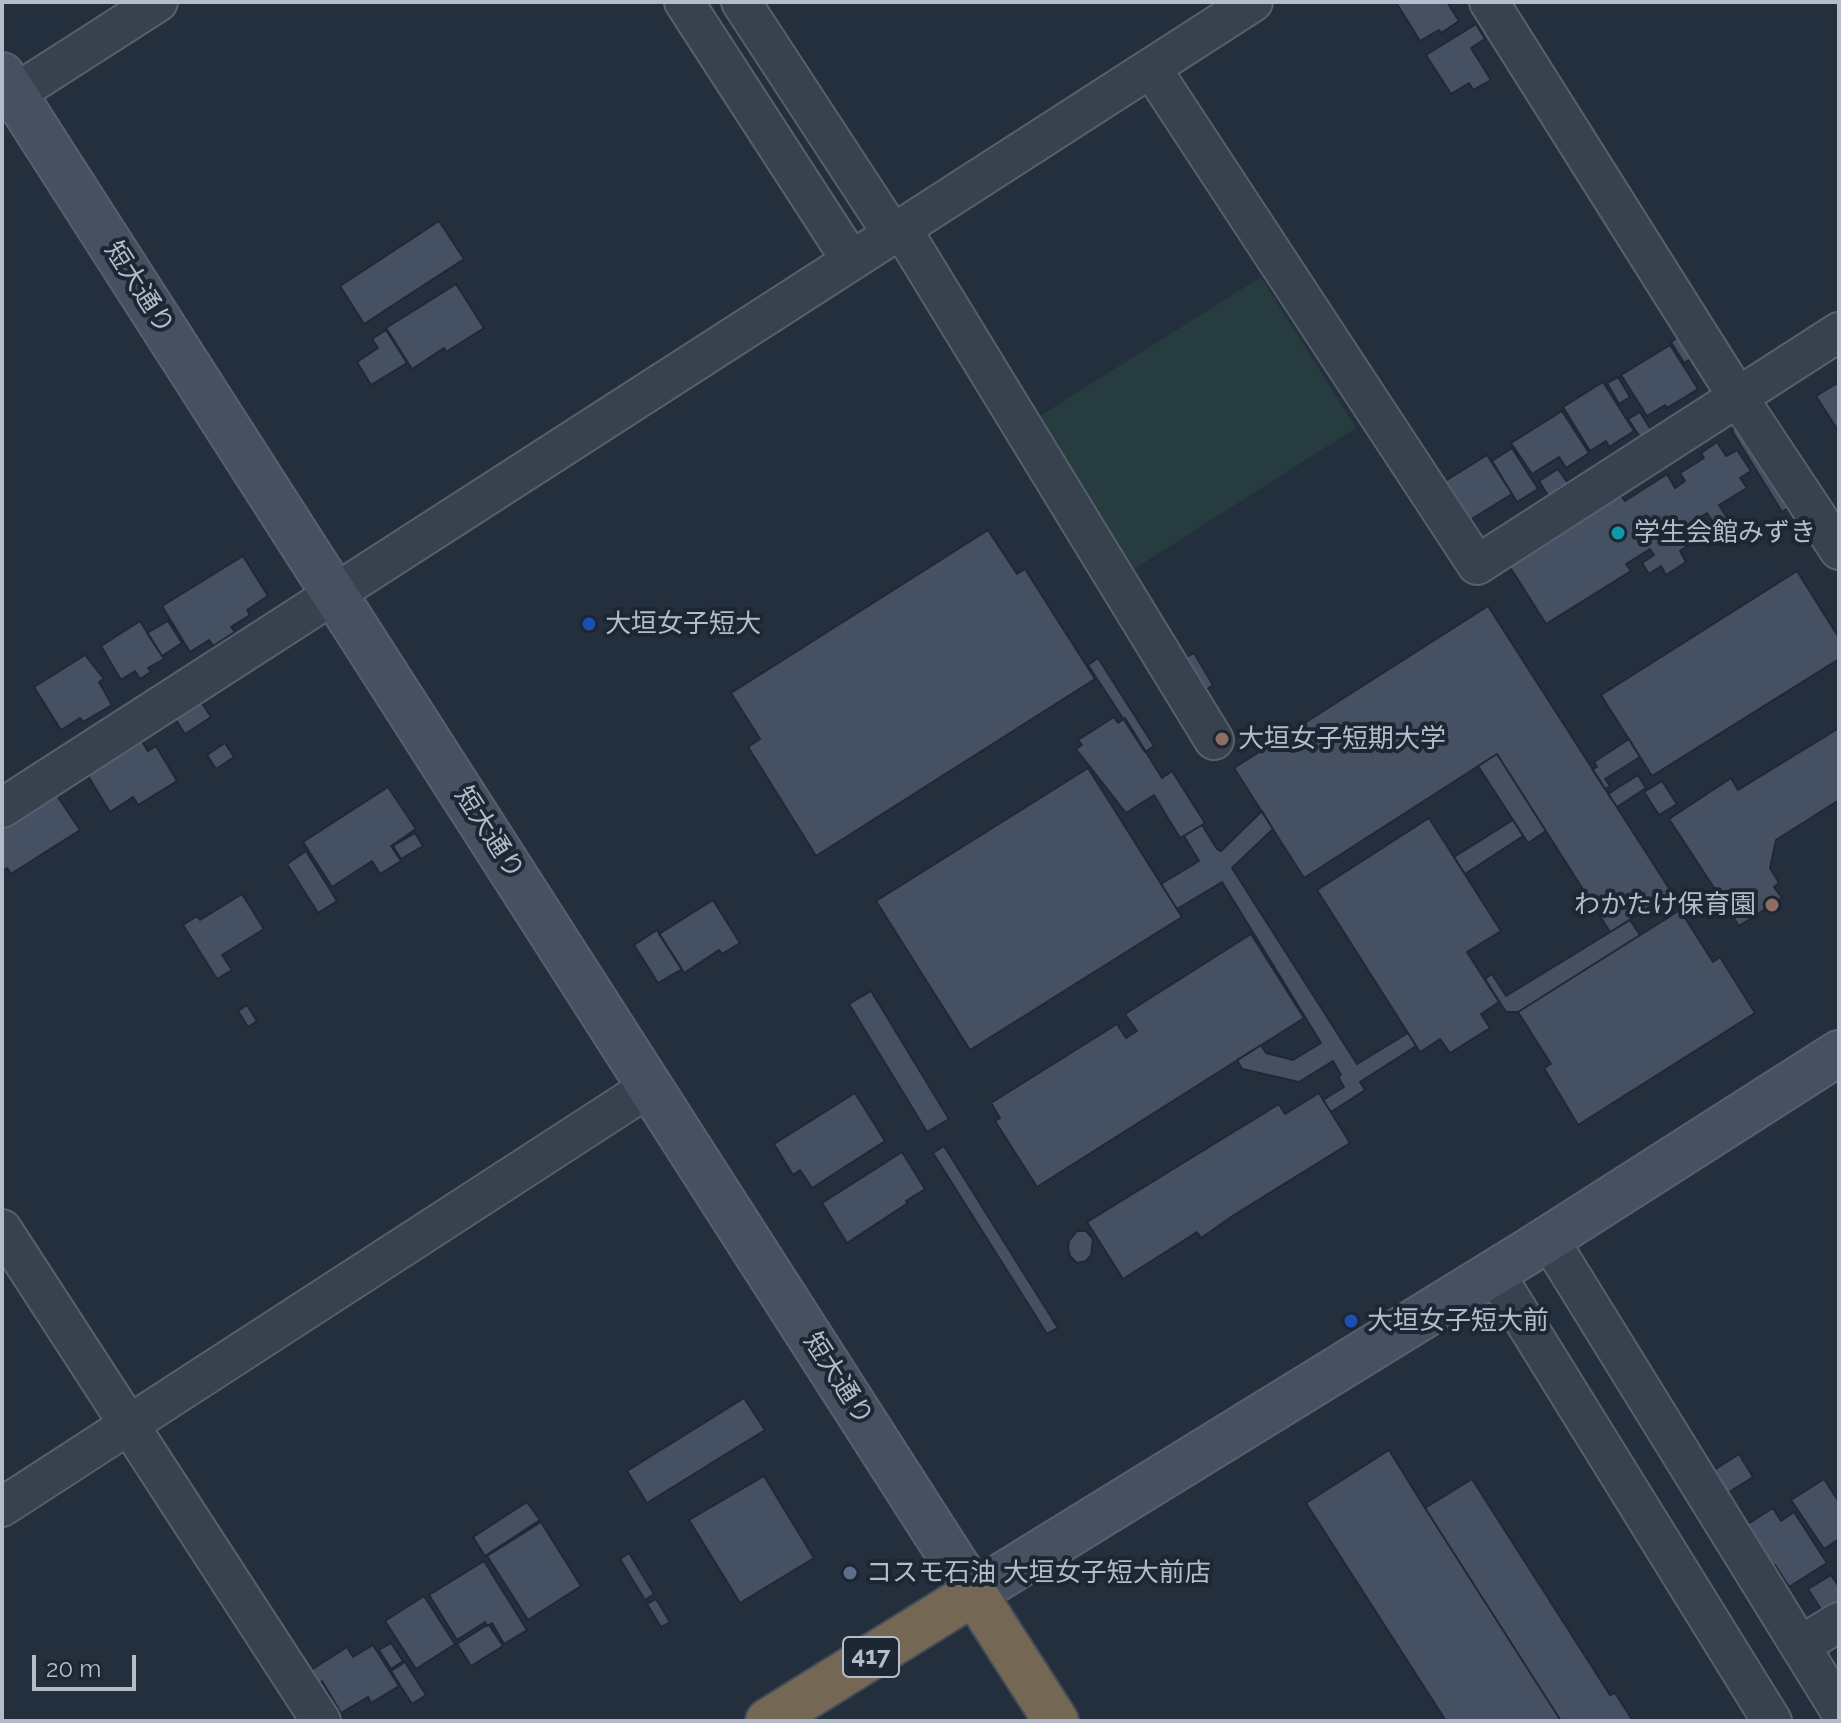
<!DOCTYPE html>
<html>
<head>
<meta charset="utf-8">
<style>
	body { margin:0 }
	#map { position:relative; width:1841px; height:1723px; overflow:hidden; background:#242f3e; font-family:Raleway,sans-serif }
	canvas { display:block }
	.frame { position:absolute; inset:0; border:4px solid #b4bcc9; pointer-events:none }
	.scale { position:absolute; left:32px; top:1655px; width:104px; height:36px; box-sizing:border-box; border:4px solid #b4bcc9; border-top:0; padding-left:10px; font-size:24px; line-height:28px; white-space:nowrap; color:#b4bcc9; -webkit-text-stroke:6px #1d2633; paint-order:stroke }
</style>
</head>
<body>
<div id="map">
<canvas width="1841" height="1723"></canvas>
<div class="frame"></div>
<div class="scale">20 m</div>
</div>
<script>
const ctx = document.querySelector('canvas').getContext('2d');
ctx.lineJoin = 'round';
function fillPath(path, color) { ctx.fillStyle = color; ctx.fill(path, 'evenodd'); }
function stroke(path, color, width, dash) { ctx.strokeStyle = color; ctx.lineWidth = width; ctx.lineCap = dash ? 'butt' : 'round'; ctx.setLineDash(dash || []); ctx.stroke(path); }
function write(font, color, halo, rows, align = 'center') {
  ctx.font = font + ' Raleway,"Noto Sans JP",sans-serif'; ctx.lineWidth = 8; ctx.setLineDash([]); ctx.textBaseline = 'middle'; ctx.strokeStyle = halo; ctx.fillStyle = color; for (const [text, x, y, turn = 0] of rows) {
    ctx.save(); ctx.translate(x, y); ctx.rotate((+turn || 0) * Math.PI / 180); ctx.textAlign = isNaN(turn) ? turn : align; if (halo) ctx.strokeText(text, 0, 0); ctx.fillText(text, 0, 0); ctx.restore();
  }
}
fillPath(new Path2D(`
	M 1261,277 L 1356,428 L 1123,576 L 1027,424 Z`), '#263c3f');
const building = new Path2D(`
	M 1401,2 L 1447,2 L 1459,21 L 1441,33 L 1439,30 L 1420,41 L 1397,4 Z
	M 1476,24 L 1485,39 L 1471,48 L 1491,80 L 1473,90 L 1469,83 L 1451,94 L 1426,55 Z
	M 439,221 L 464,259 L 364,324 L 340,286 Z
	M 456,284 L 484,328 L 446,352 L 444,348 L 412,369 L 386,328 Z
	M 386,330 L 407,363 L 371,385 L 357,362 L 378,348 L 372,339 Z
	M 1683,334 L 1697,356 L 1684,363 L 1671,342 Z
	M 1670,345 L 1698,389 L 1667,408 L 1665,405 L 1647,416 L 1621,375 Z
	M 1618,377 L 1630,397 L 1619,404 L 1607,383 Z
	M 1603,382 L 1634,431 L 1609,447 L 1606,441 L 1590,451 L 1563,407 Z
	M 1839,382 L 1839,432 L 1816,396 Z
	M 1562,411 L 1589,453 L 1566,468 L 1559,457 L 1532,474 L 1511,443 Z
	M 1640,412 L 1653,433 L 1642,440 L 1628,419 Z
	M 1741,425 L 1791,506 L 1782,512 L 1732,431 Z
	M 1717,442 L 1726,456 L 1737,450 L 1751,471 L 1740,478 L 1747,488 L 1719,505 L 1733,527 L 1721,535 L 1707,513 L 1678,531 L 1687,546 L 1680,551 L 1686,562 L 1666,575 L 1661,566 L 1649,574 L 1642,563 L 1654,555 L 1650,549 L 1626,564 L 1631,571 L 1546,624 L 1508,564 L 1620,494 L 1625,501 L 1667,474 L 1675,488 L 1685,481 L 1680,473 L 1704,458 L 1701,453 Z
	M 1512,448 L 1538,489 L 1517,502 L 1492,461 Z
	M 1487,455 L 1512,494 L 1467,522 L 1442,483 Z
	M 1558,469 L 1572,489 L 1552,502 L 1539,481 Z
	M 988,530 L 1017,574 L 1025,569 L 1095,679 L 816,856 L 748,747 L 760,739 L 731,693 Z
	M 243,556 L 268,596 L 247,610 L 250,615 L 231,627 L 235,632 L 213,646 L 209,640 L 190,652 L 162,606 Z
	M 1797,571 L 1839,638 L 1839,659 L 1652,776 L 1601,695 Z
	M 1488,606 L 1672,893 L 1610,932 L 1497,754 L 1304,878 L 1234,768 Z
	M 140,621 L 164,659 L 148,668 L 151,672 L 140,679 L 135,671 L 121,680 L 101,646 Z
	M 168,621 L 182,643 L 162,656 L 147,633 Z
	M 1194,653 L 1213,685 L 1206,690 L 1186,657 Z
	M 85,655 L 104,679 L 99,682 L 112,705 L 83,722 L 80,718 L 61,730 L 34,687 Z
	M 1098,658 L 1154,746 L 1145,752 L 1088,665 Z
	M 200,700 L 211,717 L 185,734 L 174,717 Z
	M 1114,717 L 1118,723 L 1125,718 L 1162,778 L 1172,771 L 1205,823 L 1202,825 L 1180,838 L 1154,795 L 1126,813 L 1076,749 L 1082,745 L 1078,740 Z
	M 1839,728 L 1839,800 L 1776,840 L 1770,868 L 1779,883 L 1774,887 L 1782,898 L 1739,926 L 1669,819 L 1731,778 L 1738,790 Z
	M 140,738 L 148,751 L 156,746 L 177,781 L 138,805 L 133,797 L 110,812 L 85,771 Z
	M 1629,739 L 1640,757 L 1605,779 L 1610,786 L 1605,789 L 1592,769 L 1597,767 L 1594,762 Z
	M 225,743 L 234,757 L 216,769 L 207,755 Z
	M 1497,754 L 1546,831 L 1528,843 L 1478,766 Z
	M 1088,768 L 1182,917 L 970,1050 L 876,901 Z
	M 1638,775 L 1646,788 L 1617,807 L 1608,794 Z
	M 1662,781 L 1677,804 L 1659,815 L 1644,792 Z
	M 388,787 L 416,829 L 391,846 L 401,861 L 380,874 L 372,861 L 332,887 L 303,842 Z
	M 54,791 L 80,830 L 11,874 L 7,868 L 2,871 L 2,825 Z
	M 1262,811 L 1273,829 L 1232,868 L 1357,1064 L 1408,1033 L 1416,1046 L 1360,1082 L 1365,1090 L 1331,1112 L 1323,1100 L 1344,1087 L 1338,1077 L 1341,1075 L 1333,1061 L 1299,1082 L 1242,1069 L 1237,1060 L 1261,1045 L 1266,1053 L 1293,1060 L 1321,1043 L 1222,882 L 1177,909 L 1161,884 L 1199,861 L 1184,836 L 1202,825 L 1217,849 L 1221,851 Z
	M 1429,818 L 1501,931 L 1467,952 L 1499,1002 L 1481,1014 L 1490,1028 L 1450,1053 L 1440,1039 L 1420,1052 L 1317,890 Z
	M 1513,820 L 1523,836 L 1465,874 L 1454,857 Z
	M 415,833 L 423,846 L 401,859 L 393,846 Z
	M 306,851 L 337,901 L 318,913 L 287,864 Z
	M 242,894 L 264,929 L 222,955 L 232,970 L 217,979 L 183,925 L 197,916 L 200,920 Z
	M 713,900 L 740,943 L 722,954 L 719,950 L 684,973 L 659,934 Z
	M 1680,910 L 1713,962 L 1720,957 L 1755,1013 L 1578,1125 L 1544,1068 L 1551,1064 L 1518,1012 Z
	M 1630,920 L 1640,935 L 1518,1012 L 1506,1012 L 1485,979 L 1492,974 L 1506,996 Z
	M 657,930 L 682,969 L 658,983 L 634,945 Z
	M 1251,934 L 1304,1018 L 1037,1187 L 995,1121 L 1000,1118 L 991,1103 L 1117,1024 L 1126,1038 L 1137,1031 L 1125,1014 Z
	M 871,991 L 949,1119 L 927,1132 L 849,1004 Z
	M 247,1005 L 257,1021 L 248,1027 L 238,1011 Z
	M 855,1093 L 885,1141 L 812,1188 L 800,1170 L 793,1175 L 774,1144 Z
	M 1319,1093 L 1350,1143 L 1234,1215 L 1201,1238 L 1197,1232 L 1123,1279 L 1087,1222 L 1279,1104 L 1285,1114 Z
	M 944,1146 L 1058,1328 L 1047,1334 L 933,1153 Z
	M 902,1152 L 925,1189 L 906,1201 L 908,1203 L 847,1243 L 822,1203 Z
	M 1077,1231 L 1086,1231 L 1093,1239 L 1091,1255 L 1086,1261 L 1077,1263 L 1070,1256 L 1068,1248 L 1069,1241 Z
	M 744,1398 L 765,1430 L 647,1503 L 627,1471 Z
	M 1389,1450 L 1425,1508 L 1561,1721 L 1446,1721 L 1306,1503 Z
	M 1739,1454 L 1753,1477 L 1723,1496 L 1708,1474 Z
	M 764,1476 L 814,1558 L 740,1603 L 689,1520 Z
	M 1472,1479 L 1610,1695 L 1615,1693 L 1633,1721 L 1561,1721 L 1425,1508 Z
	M 1824,1479 L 1839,1502 L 1839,1539 L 1824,1549 L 1791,1500 Z
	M 527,1502 L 540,1520 L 485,1556 L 473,1537 Z
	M 1773,1508 L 1781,1521 L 1794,1512 L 1827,1563 L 1789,1587 L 1775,1565 L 1772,1567 L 1746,1525 Z
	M 541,1522 L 581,1586 L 528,1620 L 487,1556 Z
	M 629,1553 L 654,1594 L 645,1600 L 620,1559 Z
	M 484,1561 L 527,1630 L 504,1644 L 492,1623 L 487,1626 L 485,1622 L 457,1640 L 429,1595 Z
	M 1831,1575 L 1839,1587 L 1839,1601 L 1822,1611 L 1808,1589 Z
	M 424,1596 L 455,1644 L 416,1669 L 385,1621 Z
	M 656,1599 L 670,1622 L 661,1627 L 647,1604 Z
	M 487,1625 L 489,1625 L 503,1646 L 471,1666 L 457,1644 Z
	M 391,1643 L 403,1661 L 391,1669 L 379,1650 Z
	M 373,1645 L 399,1686 L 371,1703 L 368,1697 L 341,1713 L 322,1681 L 316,1685 L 308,1672 L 347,1647 L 353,1657 Z
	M 405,1662 L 426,1695 L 412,1704 L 391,1671 Z`);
fillPath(building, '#455162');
stroke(building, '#1f2835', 2);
const street = new Path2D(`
	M 684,2 L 851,260
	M 741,2 L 892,233
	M 1489,2 L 1739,399 L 1839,550
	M 1151,68 L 1477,565 L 1839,332
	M 2,102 L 158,2
	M 901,228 L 1214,740
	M 2,808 L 1253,2
	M 2,1229 L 321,1721
	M 1548,1238 L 1839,1709
	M 1494,1272 L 1772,1721
	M 2,1507 L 651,1086
	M 1800,1646 L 1839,1622`);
const secondary = new Path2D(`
	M 2,75 L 974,1593 L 1529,1251 L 1839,1053`);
const highway = new Path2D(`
	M 768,1721 L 974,1593 L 1056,1721`);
stroke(street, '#565f6c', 42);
stroke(secondary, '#565f6c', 48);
stroke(highway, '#434c59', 48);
stroke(street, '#38414e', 38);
stroke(secondary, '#465061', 44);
stroke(highway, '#746855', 44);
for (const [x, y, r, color] of [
	[1618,533,8,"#0f9aa8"],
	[589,624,8,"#1a4fb4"],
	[1222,739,8,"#8d6e63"],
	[1772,905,8,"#8d6e63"],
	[1351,1321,8,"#1a4fb4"],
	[850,1573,8,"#5c6f8a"]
]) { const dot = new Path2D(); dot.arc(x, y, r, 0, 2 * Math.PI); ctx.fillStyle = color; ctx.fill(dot); stroke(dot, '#1d2633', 3); }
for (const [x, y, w] of [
	[871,1657,56]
]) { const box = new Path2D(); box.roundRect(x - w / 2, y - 20, w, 40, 6); ctx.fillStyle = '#1d2633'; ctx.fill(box); stroke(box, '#b4bcc9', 2); }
write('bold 24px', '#b4bcc9', null, [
	["417",871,1657]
]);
write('26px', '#b4bcc9', '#1d2633', [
	["短大通り",139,288,57],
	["短大通り",489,833,57],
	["短大通り",838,1379,57]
]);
write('26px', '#b4bcc9', '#1d2633', [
	["学生会館みずき",1634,533],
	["大垣女子短大",605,624],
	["大垣女子短期大学",1238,739],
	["わかたけ保育園",1756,905,"right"],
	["大垣女子短大前",1367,1321],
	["コスモ石油 大垣女子短大前店",866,1573]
], 'left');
</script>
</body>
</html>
